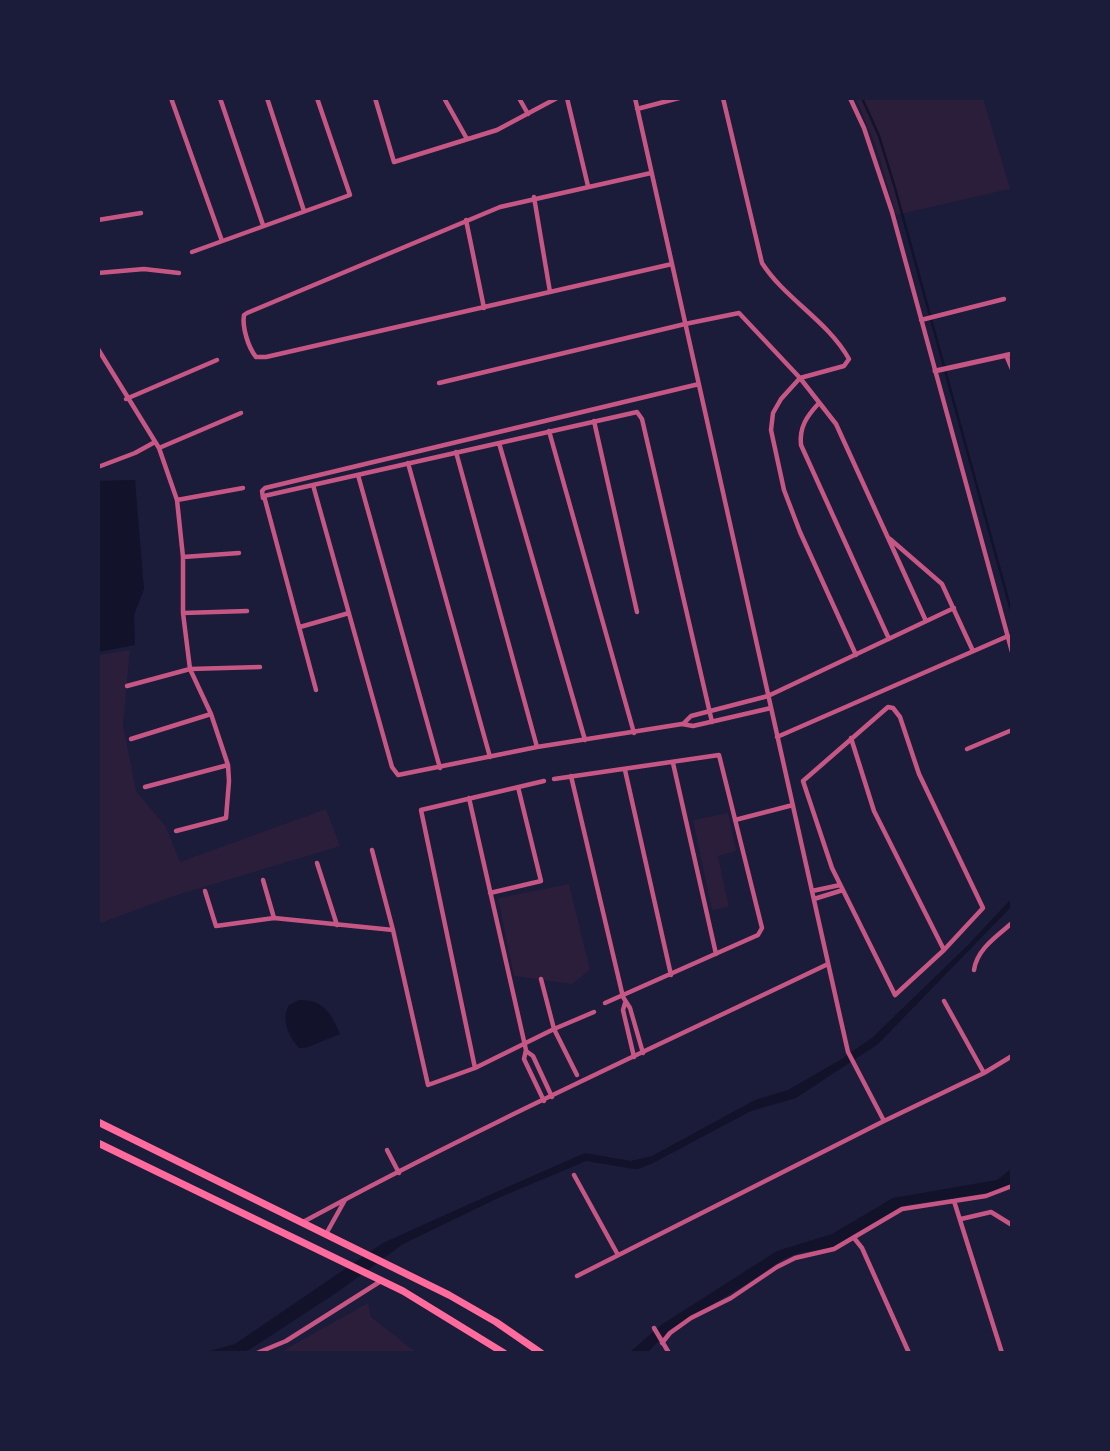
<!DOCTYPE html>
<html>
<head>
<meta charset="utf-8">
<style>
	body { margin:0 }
	#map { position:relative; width:1110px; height:1451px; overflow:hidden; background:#1b1b3a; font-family:"Archivo Narrow",sans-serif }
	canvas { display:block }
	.frame { position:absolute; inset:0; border:100px solid #1b1b3a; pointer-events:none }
</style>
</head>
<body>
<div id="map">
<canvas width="1110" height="1451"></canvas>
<div class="frame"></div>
</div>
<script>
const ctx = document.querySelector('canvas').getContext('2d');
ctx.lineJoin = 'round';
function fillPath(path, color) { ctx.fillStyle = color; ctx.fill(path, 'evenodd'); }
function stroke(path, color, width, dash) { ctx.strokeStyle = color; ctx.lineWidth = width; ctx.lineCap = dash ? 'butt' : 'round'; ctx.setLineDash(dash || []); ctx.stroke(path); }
fillPath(new Path2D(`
	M 856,98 L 983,98 L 1010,189 L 896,215 L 877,149 Z
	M 130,650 L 123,725 L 136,791 L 166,827 L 180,862 L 326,809 L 340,846 L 177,895 L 98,924 L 98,655 Z
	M 728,813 L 736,851 L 718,856 L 729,907 L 712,910 L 693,820 Z
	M 569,884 L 590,970 L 572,984 L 514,976 L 498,898 Z
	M 368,1303 L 371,1317 L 417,1353 L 279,1353 Z`), '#2a1e3b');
fillPath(new Path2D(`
	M 135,480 L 144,589 L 134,615 L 135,645 L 98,652 L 98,481 Z
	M 1012,898 L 1012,906 L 878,1044 L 796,1098 L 751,1111 L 651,1164 L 638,1169 L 628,1168 L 586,1161 L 496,1199 L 403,1244 L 339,1291 L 249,1350 L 237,1353 L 203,1353 L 235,1344 L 383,1243 L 494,1193 L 585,1153 L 631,1161 L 652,1156 L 755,1100 L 788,1090 L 840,1060 L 873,1037 L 970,943 Z
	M 299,1000 C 323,999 332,1014 340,1034 L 305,1048 L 299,1048 C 288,1036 281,1019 289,1005 Z
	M 1012,1168 L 1012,1185 L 1000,1191 L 907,1205 L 832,1248 L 798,1253 L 783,1259 L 748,1283 L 669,1330 L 647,1353 L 629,1353 L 661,1325 L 777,1251 L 832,1234 L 893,1198 L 997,1180 Z`), '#12122b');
stroke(new Path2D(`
	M 862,98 L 879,136 L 895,188 L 1012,614`), '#12122b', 2.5);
stroke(new Path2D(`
	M 171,98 L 222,241
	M 220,98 L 263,225
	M 267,98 L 304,211
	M 375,98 L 394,162 L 497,130 L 557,98
	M 444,98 L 467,139
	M 519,98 L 528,114
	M 567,98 L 588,186
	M 635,98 L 841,1021 L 848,1052 L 884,1121
	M 723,98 L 762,263 C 785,299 828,321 849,359 L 844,366 L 800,378 L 781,399 L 773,413 L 771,430 L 784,490 L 800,532 L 856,655
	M 850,98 L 864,128 L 892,212 L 1012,652
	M 637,109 L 679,98
	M 651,173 L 500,207 L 247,313 L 244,315 C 242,327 248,347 256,357 L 266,357 L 672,264
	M 534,197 L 550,292
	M 98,220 L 141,213
	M 466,220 L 484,308
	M 192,252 L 350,195 L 317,98
	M 98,273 L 144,269 L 179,273
	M 921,320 L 1004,299
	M 98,349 L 159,448 L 177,500 L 183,557 L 183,613 L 190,669 L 211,714 L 228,765 L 229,781 L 226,818 L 176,831
	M 1006,355 L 1012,369
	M 439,383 L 685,324 L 739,313 L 800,378 L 836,424 L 926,621
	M 126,399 L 217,360
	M 819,403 C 807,416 799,427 801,445 L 889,639
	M 594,421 L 637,612
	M 549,431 L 634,733
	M 499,443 L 585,740
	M 159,448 L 241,413
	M 456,452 L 537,747
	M 408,463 L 490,757
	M 98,467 L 135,453 L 155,442
	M 358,475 L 440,768
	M 313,485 L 392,767 L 398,775 L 537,747 L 682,724 L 693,726 L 771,708
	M 263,498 L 262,491 L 265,488 L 699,384
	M 177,500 L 243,488
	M 890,539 L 942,584 L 973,651
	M 183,557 L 239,553
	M 183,613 L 247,611
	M 300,627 L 349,613
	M 127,686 L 190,669 L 260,667
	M 316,690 L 264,496 L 637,412 L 642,419 L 712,722
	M 888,707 L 893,708 L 900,717 L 919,774 L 983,908 L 944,950 L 895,995 L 832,868 L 803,781 Z
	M 683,724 L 691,716 L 768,696 L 954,608
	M 777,737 L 1008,636
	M 851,738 L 874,811 L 944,950
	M 131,739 L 211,714
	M 967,749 L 1012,730
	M 673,763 L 716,954
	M 625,770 L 671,975
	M 571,776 L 623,997 L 630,1008 L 643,1053
	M 554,779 L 719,755 L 762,928 L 758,935 L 605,1003
	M 145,787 L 228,765
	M 469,798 L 526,1050 L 524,1059 L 544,1101
	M 735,820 L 793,805
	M 372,850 L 393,930 L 428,1085 L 475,1068 L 554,1029 L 594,1012
	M 317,863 L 337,925
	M 263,880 L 274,918
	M 205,891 L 216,926 L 274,918 L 393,930
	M 812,891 L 840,885
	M 490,893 L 541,881 L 518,787
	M 814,899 L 843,890
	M 974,970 C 977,949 997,936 1012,923
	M 541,979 L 554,1029 L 577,1075
	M 944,1001 L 984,1073
	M 625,1003 L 623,1010 L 634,1057
	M 526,1051 L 533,1056 L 552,1097
	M 475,1068 L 421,810 L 544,781
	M 387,1150 L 399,1173
	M 574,1175 L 618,1255
	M 954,1201 L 1002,1353
	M 961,1219 L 991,1212 L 1012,1225
	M 303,1222 C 474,1129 653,1048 828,964
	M 326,1234 L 345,1200
	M 854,1238 L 862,1248 L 909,1353
	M 577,1276 L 884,1121 L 984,1073 L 1012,1056
	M 654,1328 L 669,1353
	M 662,1343 L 670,1333 L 691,1318 L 731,1298 L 777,1267 L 795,1258 L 834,1249 L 902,1209 L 986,1196 L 1012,1186
	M 257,1353 L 286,1341 L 381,1281`), '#c65784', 4.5);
stroke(new Path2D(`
	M 935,371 L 1012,354`), '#c65784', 5);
stroke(new Path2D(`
	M 98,1122 L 449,1295 L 496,1322 L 541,1353
	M 98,1143 L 403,1291 L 504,1353`), '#ff6b9d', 7);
</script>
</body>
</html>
